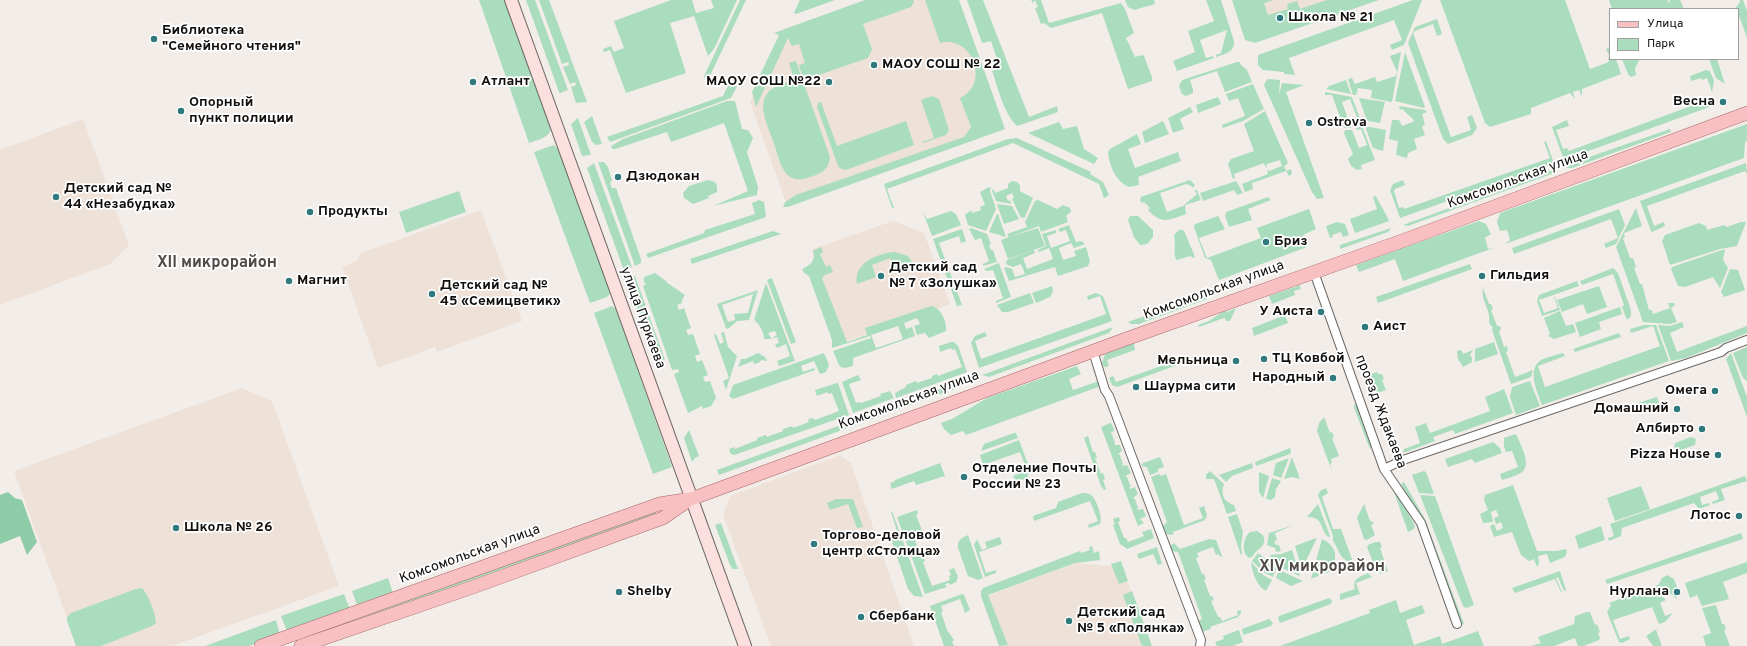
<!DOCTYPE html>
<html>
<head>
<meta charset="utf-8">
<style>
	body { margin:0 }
	#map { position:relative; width:1747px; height:646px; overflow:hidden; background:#f3ede9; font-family:Overpass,sans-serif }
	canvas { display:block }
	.legend { position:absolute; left:1609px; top:8px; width:130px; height:52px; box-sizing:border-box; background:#fff; border:1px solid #a09f9e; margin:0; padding:5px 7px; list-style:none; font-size:12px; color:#110f0d }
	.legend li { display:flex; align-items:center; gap:8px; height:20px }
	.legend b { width:20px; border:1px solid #a09f9e }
</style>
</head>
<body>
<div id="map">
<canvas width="1747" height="646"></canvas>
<ul class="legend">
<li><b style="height:5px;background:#f9c0c1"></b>Улица</li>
<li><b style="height:11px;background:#a9ddbe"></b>Парк</li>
</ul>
</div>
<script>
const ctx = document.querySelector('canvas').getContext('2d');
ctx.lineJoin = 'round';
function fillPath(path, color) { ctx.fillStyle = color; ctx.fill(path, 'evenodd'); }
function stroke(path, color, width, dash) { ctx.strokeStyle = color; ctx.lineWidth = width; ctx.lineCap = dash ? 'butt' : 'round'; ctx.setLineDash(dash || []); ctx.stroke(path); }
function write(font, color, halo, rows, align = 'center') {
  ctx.font = font + ' Overpass,sans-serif'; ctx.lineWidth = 3.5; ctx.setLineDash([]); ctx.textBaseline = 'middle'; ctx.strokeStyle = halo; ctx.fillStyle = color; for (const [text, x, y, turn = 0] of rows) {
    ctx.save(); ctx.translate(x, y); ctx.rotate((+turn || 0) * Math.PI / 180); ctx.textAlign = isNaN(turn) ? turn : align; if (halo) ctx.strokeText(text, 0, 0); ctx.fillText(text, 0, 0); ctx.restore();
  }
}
fillPath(new Path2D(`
	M 868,0 L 959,0 L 1003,123 L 786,203 L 750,102 L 783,29 Z
	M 1246,0 L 1356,0 L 1258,35 Z
	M 83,119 L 129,245 L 110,264 L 0,305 L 0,150 Z
	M 481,210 L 522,321 L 437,352 L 435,347 L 378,368 L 342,267 L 358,260 L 361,253 Z
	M 893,221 L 924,233 L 950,304 L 844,342 L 812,249 Z
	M 242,388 L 272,401 L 339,586 L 172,646 L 77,646 L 14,471 Z
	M 840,455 L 851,463 L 914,646 L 771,646 L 723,515 L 730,496 Z
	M 1075,563 L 1111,566 L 1121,563 L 1150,646 L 1006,646 L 988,596 Z`), '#eee1d8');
fillPath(new Path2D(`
	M 479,0 L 506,0 L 551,128 C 550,138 537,140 529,143 Z
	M 526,0 L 535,0 L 568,90 L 560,93 L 559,92 Z
	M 539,0 L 549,0 L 587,102 L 576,103 L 571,87 L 576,85 L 575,82 L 570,84 L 563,67 L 569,65 L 568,62 L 562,64 Z
	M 671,0 L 692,0 L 696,13 L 714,8 L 711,0 L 737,0 L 714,49 L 708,56 L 694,16 L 670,23 L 686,73 L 626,93 L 610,50 L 604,52 L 603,49 L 611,46 L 614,52 L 624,48 L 614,21 Z
	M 740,0 L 746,0 L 708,80 L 706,81 L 704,76 Z
	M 800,0 L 835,0 L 796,14 L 794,13 Z
	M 865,0 L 913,0 L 914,2 L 911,7 L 863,24 L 872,49 L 868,58 L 807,79 L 805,75 L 802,75 L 799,65 L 805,63 L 799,44 L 792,46 L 788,38 L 756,107 L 752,92 L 779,35 L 774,33 Z
	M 925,0 L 959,0 L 1005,129 L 788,207 L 783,207 L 785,202 L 796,195 L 964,137 L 971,127 L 960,98 C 991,84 972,34 940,43 Z
	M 967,0 L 983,0 L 1029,117 L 1057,106 L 1058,112 L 1017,126 C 1003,112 999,90 992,71 L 1000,68 L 991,41 L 982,43 Z
	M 1031,0 L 1041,0 L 1049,23 L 1121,3 L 1125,9 L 1134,33 L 1126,38 L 1135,57 L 1142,55 L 1144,56 L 1152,77 L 1152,81 L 1128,89 L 1102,13 L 1051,28 L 1044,23 L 1041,24 L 1035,8 L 1038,7 L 1035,0 L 1033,3 Z
	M 1125,0 L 1154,0 L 1155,4 L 1134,10 L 1128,7 Z
	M 1206,0 L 1221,0 L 1234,41 C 1235,52 1225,54 1216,57 L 1216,55 L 1221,53 L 1227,30 L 1200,40 L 1206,58 L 1213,56 L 1214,58 L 1177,71 L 1173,61 L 1195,52 L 1188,31 L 1214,21 Z
	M 1232,0 L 1274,0 L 1264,3 L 1268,15 L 1288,9 L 1287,4 L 1297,1 L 1300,9 L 1327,0 L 1379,0 L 1255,43 L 1245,40 Z
	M 1413,0 L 1422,0 L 1404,45 L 1392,50 L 1390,45 L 1402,40 L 1394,20 L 1289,58 L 1295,75 L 1284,74 L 1284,72 L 1263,70 L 1258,65 L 1258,55 Z
	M 1440,0 L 1565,0 L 1590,69 L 1609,62 L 1608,58 L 1610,57 L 1606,49 L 1610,47 L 1610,59 L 1616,59 L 1621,74 L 1582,89 L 1582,96 L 1579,90 L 1573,92 L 1575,99 L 1570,93 L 1531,108 L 1531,114 L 1490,127 L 1485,123 Z
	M 1609,0 L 1668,0 L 1668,4 L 1670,0 L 1680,0 L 1684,9 L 1612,9 Z
	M 1740,0 L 1743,0 L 1747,11 L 1747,38 L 1736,7 L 1740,2 Z
	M 1437,19 L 1442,34 L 1437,36 L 1433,24 L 1415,31 L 1413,33 L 1451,137 L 1471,130 L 1467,117 L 1472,115 L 1477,128 L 1472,135 L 1448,144 L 1443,139 L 1408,43 L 1415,27 Z
	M 1401,52 L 1392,102 L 1371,98 L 1372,90 L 1358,88 L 1356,95 L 1353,95 L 1348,79 L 1352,78 L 1355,84 L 1375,77 L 1377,82 L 1396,76 L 1397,72 L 1390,56 Z
	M 1405,52 L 1425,107 L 1424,108 L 1395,101 Z
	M 1622,59 L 1640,59 L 1635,68 L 1636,75 L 1631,77 L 1628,74 Z
	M 1709,59 L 1717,59 L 1725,84 L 1716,78 Z
	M 796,61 L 830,157 C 829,167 825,171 816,175 C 807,178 798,182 790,177 C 780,170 778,154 774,144 C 768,125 751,96 778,86 C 784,83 789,81 795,82 L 789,63 Z
	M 1237,62 L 1240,62 L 1240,64 L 1247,70 L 1252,82 L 1225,92 L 1217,71 L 1190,80 L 1193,89 L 1193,93 L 1186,96 L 1182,94 L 1179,86 L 1182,80 Z
	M 1706,70 L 1710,71 L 1714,81 L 1712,92 L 1707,78 L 1702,80 L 1701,78 L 1691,81 L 1690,76 Z
	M 1268,79 L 1280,80 L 1279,95 L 1282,83 L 1304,85 L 1286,92 L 1324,198 L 1317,199 L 1312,192 L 1264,85 L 1266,81 Z
	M 1346,80 L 1351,94 L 1326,89 L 1329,86 Z
	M 729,83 L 737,86 L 731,98 L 610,142 L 607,137 L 723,96 Z
	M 1253,84 L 1264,109 L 1243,121 L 1223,128 L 1222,125 L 1245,116 L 1238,98 L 1229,101 L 1226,94 Z
	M 1325,92 L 1352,97 L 1362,124 L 1356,126 L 1355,124 L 1359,123 L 1350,99 L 1342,102 L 1351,128 L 1344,128 L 1332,95 L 1325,95 Z
	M 932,96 L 939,99 L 949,130 L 946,135 L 923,143 L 922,142 L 934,138 L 921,100 Z
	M 1218,97 L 1221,104 L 1198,113 L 1196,105 Z
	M 1359,98 L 1385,102 L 1380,123 L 1367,121 Z
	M 1710,99 L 1712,106 L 1564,160 L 1552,127 L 1567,120 L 1569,126 L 1556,130 L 1563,149 L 1567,148 L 1569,151 Z
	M 727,101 L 735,101 L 742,129 L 748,130 L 753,138 L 747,152 L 758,187 L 757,195 L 713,206 L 748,191 L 724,123 L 671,142 L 667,132 L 615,149 L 612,149 L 611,146 L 623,139 Z
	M 821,102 L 837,146 L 906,121 L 914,145 L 846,170 L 841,169 L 838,166 L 817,107 L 818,103 Z
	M 1399,106 L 1425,110 L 1427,112 L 1422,114 L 1425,124 L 1422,127 L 1425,135 L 1414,139 L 1417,149 L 1408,153 L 1407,158 L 1396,155 L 1398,141 L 1389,139 L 1392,120 L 1399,120 L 1402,126 L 1415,121 L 1402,109 L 1400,110 Z
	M 1190,107 L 1193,112 L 1180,119 L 1184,129 L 1173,133 L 1168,118 Z
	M 1265,111 L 1288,163 L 1284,166 L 1286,171 L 1291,169 L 1292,174 L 1289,176 L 1286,171 L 1252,183 L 1253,189 L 1245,192 L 1242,184 L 1268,174 L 1267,169 L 1269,171 L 1282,166 L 1280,160 L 1267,164 L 1266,168 L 1264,163 L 1234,174 L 1235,178 L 1233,179 L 1228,164 L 1231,159 L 1254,151 L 1244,124 Z
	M 592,116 L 602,144 L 596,145 L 592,142 L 584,122 Z
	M 578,118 L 591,155 L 582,156 L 571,124 Z
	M 1163,121 L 1169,134 L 1145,143 L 1142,132 Z
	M 1059,122 L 1063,129 L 1077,126 L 1084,149 L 1098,158 L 1094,164 L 1028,133 Z
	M 1747,124 L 1747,141 L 1745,142 L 1744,158 L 1505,244 L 1510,240 L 1507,230 L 1500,231 L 1497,222 L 1500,213 Z
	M 1362,126 L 1375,160 L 1361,165 L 1362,169 L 1357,170 L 1351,166 L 1348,159 L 1353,154 L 1344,133 L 1345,130 L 1352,130 L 1359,148 L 1367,145 L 1361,129 L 1357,130 L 1356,128 Z
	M 1365,126 L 1386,130 L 1383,151 L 1373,148 Z
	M 1670,129 L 1671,132 L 1572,168 L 1567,168 L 1566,165 Z
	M 1137,134 L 1141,144 L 1128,149 L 1135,168 L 1178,152 L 1181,161 L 1138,177 L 1139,185 L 1129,187 C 1116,182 1109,165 1108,152 L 1110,149 Z
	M 1017,138 L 1091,172 L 1090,174 L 1103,182 L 1109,195 L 1104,198 L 1099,184 L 1013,143 L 887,189 L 894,208 L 892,208 L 884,184 L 1008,139 Z
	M 1546,141 L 1554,163 L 1400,218 L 1390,190 L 1393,184 L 1403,180 L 1405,185 L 1395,189 L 1394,191 L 1399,208 L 1403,207 L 1404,209 L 1550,158 L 1544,142 Z
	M 554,145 L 559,150 L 610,289 L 610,294 L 607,297 L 590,303 L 534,152 Z
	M 598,162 L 604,162 L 608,167 L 612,180 L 610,183 L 612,188 L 616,188 L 641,259 L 641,263 L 635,266 Z
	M 594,163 L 632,267 L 623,268 L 587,168 Z
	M 1746,163 L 1747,174 L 1745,171 L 1647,206 L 1654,226 L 1664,222 L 1665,226 L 1652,232 L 1651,231 L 1640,201 Z
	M 1556,169 L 1557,172 L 1408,226 L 1403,225 Z
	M 708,180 L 715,182 L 717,186 L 717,192 L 708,196 L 709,198 L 693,204 L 684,198 L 683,193 L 689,186 Z
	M 1190,180 L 1195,185 L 1193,188 L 1190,185 L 1186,184 L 1160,193 L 1167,212 L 1183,206 L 1197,194 L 1194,190 L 1197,190 L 1201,200 L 1185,205 L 1186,214 C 1169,220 1162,225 1148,210 L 1150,208 L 1144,202 L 1142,203 L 1140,201 L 1141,197 Z
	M 1012,181 L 1017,182 L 1020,185 L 1020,191 L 1033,198 L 1024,219 L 1023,217 L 1021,218 L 1012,199 L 1014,198 L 1012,193 L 1006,196 L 1008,201 L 1010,200 L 1011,204 L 996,201 L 992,191 L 993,189 L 995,193 L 1008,188 L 1008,184 Z
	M 1236,181 L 1243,193 L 1237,195 L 1234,190 L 1203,201 L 1200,193 Z
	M 989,187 L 991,188 L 990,191 L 996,209 L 986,231 L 968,225 L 965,215 L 971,210 L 972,213 L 981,210 L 980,207 L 985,205 L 980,192 Z
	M 459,191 L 466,212 L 406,233 L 399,212 Z
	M 1376,196 C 1380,205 1385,211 1389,221 L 1355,233 L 1350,219 L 1377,209 L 1373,197 Z
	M 1268,197 L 1271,200 L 1248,209 L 1252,220 L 1229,227 L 1225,216 L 1226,212 Z
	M 759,200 L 764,202 L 766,217 L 648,258 L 646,254 L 704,233 L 705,230 L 755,214 L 752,203 Z
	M 1038,200 L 1057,209 L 1063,205 L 1070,208 L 1071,212 L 1066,216 L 1068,222 L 1041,232 L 1039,226 L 1009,237 L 1038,228 L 1045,246 L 1008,259 L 1001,240 L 1009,237 L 1007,234 L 1027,227 L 1025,222 L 1035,201 Z
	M 997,204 L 1012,206 L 1019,219 L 1004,224 Z
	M 1636,208 L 1642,226 L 1624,233 L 1625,237 L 1623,238 L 1630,258 L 1633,258 L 1636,267 L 1634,268 L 1640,284 L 1642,284 L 1649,310 L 1652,310 L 1653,314 L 1670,308 L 1668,303 L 1674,303 L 1675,305 L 1671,308 L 1677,322 L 1670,324 L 1643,322 L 1616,247 Z
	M 1309,209 L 1316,229 L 1303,235 L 1303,242 L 1305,243 L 1307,247 L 1219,280 L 1211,260 L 1205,258 L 1194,227 L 1195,224 L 1218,216 L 1225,229 L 1199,238 L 1207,258 L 1261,238 L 1257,228 Z
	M 1619,209 L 1625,225 L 1616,244 L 1606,248 L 1604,244 L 1618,238 L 1611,219 L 1514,254 L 1512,248 Z
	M 951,211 L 956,214 L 961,225 L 932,236 L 923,212 L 927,219 Z
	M 997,214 L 998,214 L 1006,237 L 989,232 Z
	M 1130,216 L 1138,216 L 1153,230 L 1153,237 L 1147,244 L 1140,245 L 1134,237 L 1128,220 Z
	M 1479,221 L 1486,224 L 1491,234 L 1485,238 L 1488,249 L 1496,247 L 1403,281 L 1395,259 L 1359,272 L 1356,265 Z
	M 1337,222 L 1345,224 L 1349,235 L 1343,237 L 1341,232 L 1332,235 L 1333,237 L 1330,238 L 1326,226 Z
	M 1741,222 L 1746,222 L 1737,246 L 1720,249 L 1670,265 L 1662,241 L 1665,235 L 1699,223 L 1706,226 L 1707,230 L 1724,225 L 1727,227 Z
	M 1069,225 L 1076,242 L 1081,241 L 1085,244 L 1074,248 L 1071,243 L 1059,248 L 1063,260 L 1076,256 L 1074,251 L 1086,247 L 1090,261 L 1088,266 L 1058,276 L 1055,267 L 1009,281 L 1004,268 L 1006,267 L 1012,269 L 1015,277 L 1025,274 L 1021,264 L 1013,267 L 1006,264 L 1007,260 L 1034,250 L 1035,253 L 1023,258 L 1027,269 L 1053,259 L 1049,248 L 1039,252 L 1038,250 L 1046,246 L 1042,234 L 1056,230 L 1056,233 L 1047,236 L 1051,248 L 1070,241 L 1066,230 L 1060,232 L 1058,229 Z
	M 971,228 L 987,234 L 991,244 L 989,245 L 991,250 L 993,250 L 997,262 L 983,266 L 983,264 L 989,261 L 981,238 L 975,240 L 969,229 Z
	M 1391,228 L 1388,232 L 1340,249 L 1340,245 Z
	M 962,229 L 966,241 L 961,243 L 959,236 L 939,243 L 962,305 L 957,306 L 933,239 Z
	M 1179,230 L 1183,230 L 1185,233 L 1195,257 L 1192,258 L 1191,256 L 1176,260 C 1173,251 1176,244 1174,235 Z
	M 773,231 L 781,234 L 692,264 L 690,259 Z
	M 821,247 L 823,252 L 820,254 L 826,267 L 830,265 L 833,272 L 825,275 L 822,278 L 847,342 L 867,335 L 865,328 L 931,306 C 941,307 947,322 946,331 L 929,338 L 925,333 L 917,335 L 914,326 L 920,324 L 917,318 L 904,323 L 906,329 L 912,327 L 915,336 L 853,358 L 853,366 L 845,368 L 840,367 L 833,351 L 871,338 L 870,336 L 832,348 L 832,340 L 809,276 L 804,273 L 802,269 C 811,265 816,260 813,251 ZM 898,326 L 903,339 L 876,348 L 871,335 Z
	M 1725,249 L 1723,260 L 1728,268 L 1720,288 L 1713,277 L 1685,287 L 1678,286 L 1671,269 L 1672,267 Z
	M 895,252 L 908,256 L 913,264 L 895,270 L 890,258 L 872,265 L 876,277 L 857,284 C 853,263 878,253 895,252 Z
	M 999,263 L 1011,297 L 996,303 L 996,301 L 1003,298 L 993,270 L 987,271 L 984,269 Z
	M 1470,264 L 1472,269 L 1378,303 L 1376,297 Z
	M 1613,268 L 1618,273 L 1631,310 L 1631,316 L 1627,320 L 1622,307 L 1624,305 L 1613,274 L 1582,285 L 1580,281 Z
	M 1730,269 L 1738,270 L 1745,290 L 1724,297 L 1721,292 Z
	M 655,273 L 666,281 L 667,280 L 666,282 L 685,295 L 682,300 L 682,303 L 677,305 L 679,310 L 684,308 L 691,328 L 686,330 L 688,335 L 693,334 L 700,354 L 695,356 L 697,362 L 702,360 L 708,375 L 703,377 L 705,382 L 710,381 L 716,398 L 711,406 L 703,409 L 702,406 L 688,413 L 674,374 L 679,372 L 678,369 L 672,370 L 643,286 L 646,284 L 644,282 L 644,277 Z
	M 635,276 L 665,360 L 662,362 L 651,346 L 628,282 L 629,279 Z
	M 772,278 L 796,342 L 791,344 L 767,280 Z
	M 1577,281 L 1579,286 L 1539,300 L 1544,313 L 1558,308 L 1554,297 L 1555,297 L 1560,310 L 1542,316 L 1537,301 L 1539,295 Z
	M 766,283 L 795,361 L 779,366 L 777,361 L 790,356 L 786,344 L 777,348 L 775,344 L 779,343 L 777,337 L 774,338 L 773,337 L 777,335 L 775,331 L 768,333 L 772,339 L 764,339 C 764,332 759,323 754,320 Z
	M 1298,284 L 1299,284 L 1301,289 L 1294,291 L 1295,295 L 1272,304 L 1269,296 L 1298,286 Z
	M 1052,286 L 1053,291 L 1050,297 L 1036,303 L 1032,293 Z
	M 1599,286 L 1607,307 L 1587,314 L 1583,304 L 1562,312 L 1557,300 Z
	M 1483,288 L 1489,304 L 1491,304 L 1493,309 L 1491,310 L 1497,326 L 1500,326 L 1501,330 L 1499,331 L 1504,347 L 1507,346 L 1508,351 L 1506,352 L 1515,377 L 1533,370 L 1531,377 L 1511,384 L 1492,330 L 1493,327 L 1490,325 C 1489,321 1489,319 1489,315 C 1487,305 1481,299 1483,288 Z
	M 758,290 L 749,320 L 737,321 L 728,329 L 726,328 L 717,304 ZM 753,294 L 748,313 L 734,314 L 735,320 L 728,322 L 722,305 Z
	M 1030,293 L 1034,303 L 1008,312 L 1002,312 L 997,305 Z
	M 1096,293 L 1103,296 L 1112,321 L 979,368 L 971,343 L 975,336 L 985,332 L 987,336 L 975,341 L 981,359 L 1106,314 L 1100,296 L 1088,300 L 1087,296 Z
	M 1209,293 L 1207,299 L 1139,324 L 1131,324 L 1128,322 Z
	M 612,306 L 616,309 L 672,467 L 653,474 L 594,313 Z
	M 1620,307 L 1622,314 L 1599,322 L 1601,329 L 1580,337 L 1575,323 Z
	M 1236,308 L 1230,321 L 1227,321 L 1224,318 L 1199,327 L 1198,325 L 1209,321 L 1225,310 L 1227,312 Z
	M 1560,311 L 1566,326 L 1573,324 L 1576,332 L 1554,339 L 1548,336 L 1550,334 L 1544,318 Z
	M 1285,315 L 1288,323 L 1254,336 L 1252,328 Z
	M 1682,322 L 1684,327 L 1670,333 L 1677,352 L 1747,326 L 1747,333 L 1686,358 L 1671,361 L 1658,325 L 1670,326 Z
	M 1644,325 L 1656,325 L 1669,361 L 1542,405 C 1538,393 1526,370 1541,360 C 1547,357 1556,355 1563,353 L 1565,356 L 1538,366 L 1545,387 L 1660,346 L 1653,326 L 1631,333 L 1630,329 Z
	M 1113,327 L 1109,333 L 989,377 L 982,375 Z
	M 724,332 L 728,347 L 737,356 L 726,390 L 723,381 L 729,378 L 714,335 L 716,334 L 720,344 L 724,342 L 721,333 Z
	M 1619,333 L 1621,337 L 1575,352 L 1573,349 Z
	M 951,342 L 954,342 L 958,346 L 967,372 L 896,398 L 895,393 L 906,387 L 906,385 L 916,381 L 917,383 L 932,378 L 932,376 L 937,374 L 938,376 L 962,367 L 955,349 L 952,350 L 951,348 L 940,352 L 939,346 Z
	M 1494,342 L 1498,354 L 1475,362 L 1475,349 Z
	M 1134,343 L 1135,350 L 1107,360 L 1109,365 L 1107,367 L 1104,367 L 1102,363 L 1105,354 Z
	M 1747,347 L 1747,381 L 1743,378 L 1733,353 Z
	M 1461,350 L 1463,354 L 1473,350 L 1470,355 L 1472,358 L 1472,362 L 1463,367 L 1458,359 L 1457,351 Z
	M 758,353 L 765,357 L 767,361 L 762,360 L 758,363 L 754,364 L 753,361 L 738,367 L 741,359 L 745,359 Z
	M 824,353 L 829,365 L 826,372 L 820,374 L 814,361 L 801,366 L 803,372 L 814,368 L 815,370 L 733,399 L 729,396 L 733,385 Z
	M 1731,353 L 1747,397 L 1747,417 L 1726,359 Z
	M 1181,359 L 1180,364 L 1117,387 L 1112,385 L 1109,378 L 1113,376 L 1116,382 Z
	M 1077,366 L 1081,374 L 1069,379 L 1073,390 L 1099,381 L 1101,386 L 966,435 L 963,431 L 951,435 L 944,429 L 941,423 L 952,419 L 987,398 Z
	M 1377,372 L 1378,374 L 1382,374 L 1384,379 L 1382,380 L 1386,390 L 1378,393 L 1374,391 L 1369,379 L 1371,374 Z
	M 858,375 L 861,380 L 849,384 L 856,403 L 860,402 L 861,403 L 881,396 L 880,394 L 890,391 L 894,398 L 853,413 L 842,382 Z
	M 968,379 L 966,384 L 957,388 L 719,475 L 717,470 Z
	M 1530,381 L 1540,406 L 1516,415 L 1510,397 L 1512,387 Z
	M 837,383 L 838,383 L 849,415 L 734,455 L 731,454 L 729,449 L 734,447 L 735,449 L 757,440 L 757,438 L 766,435 L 767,437 L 783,431 L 783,429 L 792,426 L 793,428 L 809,422 L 808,419 L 813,418 L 815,420 L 839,411 L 832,393 L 828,394 L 827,392 L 817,396 L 815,390 Z
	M 1504,389 L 1513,413 L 1455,434 L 1453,430 L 1433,437 L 1435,441 L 1403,453 L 1404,449 L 1420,443 L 1415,427 L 1426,423 L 1430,433 L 1490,411 L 1485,397 Z
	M 1657,397 L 1659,403 L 1635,411 L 1632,405 Z
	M 1356,404 L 1372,448 L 1370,449 L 1354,408 L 1354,405 Z
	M 1324,417 L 1330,433 L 1332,432 L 1334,437 L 1332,438 L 1339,456 L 1331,459 L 1332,463 L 1330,464 L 1333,474 L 1317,431 L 1319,423 Z
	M 1110,423 L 1111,423 L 1114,429 L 1114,431 L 1110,433 L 1112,434 L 1115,443 L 1114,445 L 1120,445 L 1122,451 L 1118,454 L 1120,455 L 1123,464 L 1122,466 L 1127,465 L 1131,473 L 1125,476 L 1127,477 L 1131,487 L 1129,487 L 1130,489 L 1135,487 L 1138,494 L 1133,498 L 1135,499 L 1138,508 L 1137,510 L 1143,509 L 1146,516 L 1140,519 L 1144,523 L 1138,526 L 1101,427 Z
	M 689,430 L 699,456 L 695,458 L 692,462 L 684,438 Z
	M 1014,433 L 1016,433 L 1018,438 L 981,451 L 984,444 Z
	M 1516,434 C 1520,444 1533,465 1521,473 C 1516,476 1508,478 1502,480 L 1500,474 L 1518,467 L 1512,451 L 1506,452 L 1504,446 L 1504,438 Z
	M 1088,436 L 1093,452 L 1095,452 L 1097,457 L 1095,458 L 1101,474 L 1103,473 L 1105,479 L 1103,480 L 1106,489 L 1104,490 L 1101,486 L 1084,438 Z
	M 1691,437 L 1696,439 L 1695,445 L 1678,451 L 1674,448 L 1675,443 Z
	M 1019,440 L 1030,470 L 1027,478 L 1016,482 L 1013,476 L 1027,470 L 1020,452 L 983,465 L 980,455 Z
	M 1493,442 L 1500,448 L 1502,453 L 1475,463 L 1472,459 L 1448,467 L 1445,459 Z
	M 1290,448 L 1291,452 L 1290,454 L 1256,466 L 1255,462 Z
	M 1160,457 L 1164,467 L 1158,469 L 1158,472 L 1150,475 L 1147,467 L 1141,466 L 1143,463 Z
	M 1292,457 L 1300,479 L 1292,477 L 1284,479 Z
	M 1289,458 L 1281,478 L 1273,475 L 1276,463 Z
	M 940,463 L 945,476 L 916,485 L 914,481 L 892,489 L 890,483 L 894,482 L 895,480 Z
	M 1252,463 L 1253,468 L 1232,476 L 1226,482 L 1219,475 Z
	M 1210,471 L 1224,484 C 1220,494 1224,502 1234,505 L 1236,511 L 1227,514 L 1214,479 L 1206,479 L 1206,475 Z
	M 1424,471 L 1426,472 L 1434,494 L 1419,493 L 1412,475 Z
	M 1259,472 L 1269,476 L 1263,498 L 1259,492 Z
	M 1159,474 L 1161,476 L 1166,474 L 1184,525 L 1203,518 L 1199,508 L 1204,506 L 1207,515 L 1205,520 L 1173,532 L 1174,534 L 1170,535 L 1164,533 L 1163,526 L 1167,522 L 1151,477 Z
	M 1745,476 L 1747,481 L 1721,489 L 1725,500 L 1713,504 L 1712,502 L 1719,499 L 1716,491 L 1700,497 L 1702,505 L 1709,503 L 1710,505 L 1699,509 L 1694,503 L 1622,528 L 1621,536 L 1609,541 L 1608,538 L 1614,536 L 1610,524 Z
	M 1272,478 L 1281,481 L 1276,489 L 1275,497 L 1271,500 L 1266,499 Z
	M 1404,482 L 1425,519 L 1464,624 L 1461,625 L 1422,521 L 1401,484 Z
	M 1513,485 L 1537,551 L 1556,551 L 1566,549 L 1567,552 L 1565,557 L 1550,563 L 1547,554 L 1538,556 L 1539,563 L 1537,567 L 1534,559 L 1529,561 L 1521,555 L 1512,532 L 1494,537 L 1490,526 L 1494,524 L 1497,531 L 1503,528 L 1501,522 L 1496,524 L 1494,518 L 1499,516 L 1496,510 L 1491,512 L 1493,522 L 1483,523 L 1480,514 L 1488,510 L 1484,500 L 1485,495 Z
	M 1641,486 L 1650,509 L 1615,521 L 1607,498 Z
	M 1326,488 L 1328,493 L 1322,497 L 1333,529 L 1341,529 L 1353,562 C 1340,562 1339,549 1333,541 L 1333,536 L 1318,495 L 1320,491 Z
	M 1393,489 L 1403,503 L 1415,526 L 1414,529 L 1408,532 Z
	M 1082,493 C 1086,493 1089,493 1092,496 C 1097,501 1103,518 1100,524 L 1089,528 L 1088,525 L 1098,521 L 1090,501 L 1034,521 L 1033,516 L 1056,508 L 1058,502 Z
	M 1420,495 L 1435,496 L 1474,605 L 1466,608 L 1463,606 Z
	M 836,499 L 853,499 L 863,527 L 857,528 L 848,504 L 830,510 L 827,503 Z
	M 1318,504 L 1330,536 L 1329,537 C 1320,533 1325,516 1307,517 Z
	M 1364,504 L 1370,521 L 1372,521 L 1374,524 L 1371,525 L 1375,535 L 1367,540 L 1364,539 L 1357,518 Z
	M 655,510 L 656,514 L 344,626 L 343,623 Z
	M 917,510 L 918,514 L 916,515 L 923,533 L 916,535 L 917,540 L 915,541 L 921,557 L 923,556 L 925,561 L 923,562 L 932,586 L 950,580 L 949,576 L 951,575 L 949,570 L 954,568 L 958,577 L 956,582 L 950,585 L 949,583 L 945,584 L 947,587 L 925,594 L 897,517 Z
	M 892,511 L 923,597 L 914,596 L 908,589 L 891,539 L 892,534 L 897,531 L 891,512 Z
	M 1237,514 L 1243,532 L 1241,546 L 1242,554 L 1241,555 L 1228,517 Z
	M 1119,517 L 1120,521 L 1118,522 L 1124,538 L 1126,538 L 1128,542 L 1144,536 L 1142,532 L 1151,529 L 1154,538 L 1127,549 L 1120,544 L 1113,525 L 1115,524 L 1113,519 Z
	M 721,523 L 738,569 L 733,569 L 730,565 L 715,525 Z
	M 1294,525 L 1275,533 L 1277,540 L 1274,541 L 1276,545 L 1279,545 L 1281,551 L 1276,552 L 1275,548 L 1267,545 L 1269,533 Z
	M 1601,526 L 1605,540 L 1579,549 L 1575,536 Z
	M 1257,531 L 1263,535 C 1268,547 1257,548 1253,556 L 1249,558 C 1241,552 1243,538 1250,532 Z
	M 1741,533 L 1743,539 L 1607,584 L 1605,580 Z
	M 968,535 L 983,578 L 978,580 L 968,576 L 958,548 C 957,541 961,538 968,535 Z
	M 1000,537 L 1002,544 L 979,552 L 986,573 L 996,570 L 996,573 L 985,577 L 974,545 L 977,539 L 982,550 L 987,548 L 985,542 Z
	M 1316,538 L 1316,540 L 1302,569 L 1295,546 Z
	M 1209,539 L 1216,540 L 1222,556 L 1220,557 L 1219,554 L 1216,555 L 1213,547 L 1197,553 L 1199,557 L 1196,558 L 1202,574 L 1204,574 L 1206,579 L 1204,580 L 1210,596 L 1212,596 L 1214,600 L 1211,601 L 1218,617 L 1220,617 L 1222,621 L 1238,615 L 1237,611 L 1241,610 L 1241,613 L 1238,617 L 1210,627 L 1211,629 L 1201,632 L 1197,622 L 1202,619 L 1178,552 L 1172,551 L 1169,547 L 1174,543 L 1180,549 Z
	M 1322,539 C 1337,546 1338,557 1331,571 L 1311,579 Z
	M 1375,542 L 1380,542 L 1382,547 L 1380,548 L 1388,571 L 1380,574 L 1378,568 L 1375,567 L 1367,547 L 1368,545 Z
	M 1092,546 L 1094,553 L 1099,551 L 1100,560 L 1075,563 L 988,595 L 1008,645 L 999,646 L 981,596 L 981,591 L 983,588 L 1080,551 L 1081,553 L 1090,550 L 1089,547 Z
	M 1157,547 L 1162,564 L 1158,565 L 1153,554 L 1139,559 L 1137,554 Z
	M 1292,550 L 1300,576 C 1290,572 1274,566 1270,555 L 1281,554 Z
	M 1258,553 L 1277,567 L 1273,577 L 1265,573 L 1252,561 Z
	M 1121,561 L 1128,581 L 1119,584 L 1111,564 Z
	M 1251,562 L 1263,575 L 1272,580 L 1266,591 C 1257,587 1252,572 1251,562 Z
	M 1747,562 L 1747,573 L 1723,582 L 1729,599 L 1702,606 L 1697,595 L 1690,598 L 1685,583 Z
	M 1279,570 L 1303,581 L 1291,586 L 1276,578 Z
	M 1560,571 L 1566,590 L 1564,591 L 1558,577 L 1556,578 L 1562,592 L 1561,592 L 1555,579 L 1515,593 L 1512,588 Z
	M 1368,573 L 1372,577 L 1356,583 L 1360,594 L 1340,600 L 1340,594 L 1355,589 C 1352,578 1360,577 1368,573 Z
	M 1667,575 L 1674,579 L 1679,592 L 1676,599 L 1672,594 L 1665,596 L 1654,587 L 1659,584 L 1662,578 Z
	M 388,578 L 393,593 L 357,605 L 352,591 Z
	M 1652,587 L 1666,600 L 1660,603 L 1665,616 L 1673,613 L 1665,622 L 1659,624 L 1652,607 L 1613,620 L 1620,639 L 1629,636 L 1630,639 L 1622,643 L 1619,642 L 1607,612 L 1611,605 L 1609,603 Z
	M 142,588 C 149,596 155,612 156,623 L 152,626 L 101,646 L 76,646 L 67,621 L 67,617 L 71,613 L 136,589 Z
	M 1132,591 L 1152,646 L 1142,646 L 1123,595 Z
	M 344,594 L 350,609 L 287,631 L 281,616 Z
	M 962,594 L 964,595 L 970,610 L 965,613 L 960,599 L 941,606 L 943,611 L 941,612 L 947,630 L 954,640 L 952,642 L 954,646 L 944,646 L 930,606 Z
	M 1329,598 L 1333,602 L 1331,602 L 1331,604 L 1280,623 L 1278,618 L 1279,616 Z
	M 1396,600 L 1400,613 L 1422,605 L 1425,613 L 1406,620 L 1414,645 L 1440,636 L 1442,644 L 1478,631 L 1484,646 L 1280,646 L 1370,613 L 1369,610 Z
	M 1716,605 L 1722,624 L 1724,624 L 1726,630 L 1724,630 L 1730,646 L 1706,646 L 1703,636 L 1711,633 L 1702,608 Z
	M 1587,612 L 1590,612 L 1595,625 L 1597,624 L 1600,632 L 1598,633 L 1600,638 L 1599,640 L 1584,646 L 1578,646 L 1575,638 L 1554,646 L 1531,646 L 1541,643 L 1538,637 L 1574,624 L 1575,616 Z
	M 1269,619 L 1273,623 L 1271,626 L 1243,635 L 1242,629 Z
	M 276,620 L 280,635 L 249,646 L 205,646 Z
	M 1658,628 L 1656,630 L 1662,646 L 1653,646 L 1646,636 Z
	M 1239,630 L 1243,642 L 1233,646 L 1217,646 L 1215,642 L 1224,639 L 1223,636 Z`), '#a9ddbe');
fillPath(new Path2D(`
	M 8,492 L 15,498 L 22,500 L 37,542 L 27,555 L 20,536 L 0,544 L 0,495 Z`), '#8ecba7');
const minor = new Path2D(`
	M 1314,272 L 1384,469 L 1421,523 L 1457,624
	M 1093,351 L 1105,390 L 1109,396 L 1201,640 L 1200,646
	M 1384,469 L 1403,460 L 1721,352 L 1726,348 L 1747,340`);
const secondary = new Path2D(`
	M 511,0 L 745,646`);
const primary = new Path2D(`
	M 261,646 L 659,504 L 691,499 L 1126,339 L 1402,241 L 1747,113
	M 301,646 L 473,587 L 663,518 L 686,502`);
stroke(minor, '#6d6864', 10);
stroke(secondary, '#6d6864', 14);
stroke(primary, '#a56767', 14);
stroke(minor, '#fff', 8);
stroke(secondary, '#fce0e0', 12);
stroke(primary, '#f9c0c1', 13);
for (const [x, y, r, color] of [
	[1280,18,4,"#30797d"],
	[154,39,4,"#30797d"],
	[874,65,4,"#30797d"],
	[473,82,4,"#30797d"],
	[829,82,4,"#30797d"],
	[1723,102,4,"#30797d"],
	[181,111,4,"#30797d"],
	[1309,123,4,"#30797d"],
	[618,177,4,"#30797d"],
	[56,197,4,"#30797d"],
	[310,212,4,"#30797d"],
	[1266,242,4,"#30797d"],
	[881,276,4,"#30797d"],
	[1482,276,4,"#30797d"],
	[289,281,4,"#30797d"],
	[432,294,4,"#30797d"],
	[1321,312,4,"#30797d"],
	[1365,327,4,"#30797d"],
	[1264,359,4,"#30797d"],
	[1236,361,4,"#30797d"],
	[1333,378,4,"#30797d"],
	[1136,387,4,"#30797d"],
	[1715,391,4,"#30797d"],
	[1677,409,4,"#30797d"],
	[1702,429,4,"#30797d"],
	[1718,455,4,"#30797d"],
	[964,477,4,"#30797d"],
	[1739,516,4,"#30797d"],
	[176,528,4,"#30797d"],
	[814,544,4,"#30797d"],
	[619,592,4,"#30797d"],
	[1677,592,4,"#30797d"],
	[861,617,4,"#30797d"],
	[1069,621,4,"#30797d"]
]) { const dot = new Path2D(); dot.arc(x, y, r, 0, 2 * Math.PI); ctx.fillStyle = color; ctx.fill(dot); stroke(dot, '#fff', 1.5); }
write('bold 14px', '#110f0d', '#fff', [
	["Школа № 21",1288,18],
	["Библиотека",162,31],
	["\"Семейного чтения\"",162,47],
	["МАОУ СОШ № 22",882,65],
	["Атлант",481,82],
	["МАОУ СОШ №22",821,82,"right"],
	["Весна",1715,102,"right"],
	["Опорный",189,103],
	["пункт полиции",189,119],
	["Ostrova",1317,123],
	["Дзюдокан",626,177],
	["Детский сад №",64,189],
	["44 «Незабудка»",64,205],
	["Продукты",318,212],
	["Бриз",1274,242],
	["Детский сад",889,268],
	["№ 7 «Золушка»",889,284],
	["Гильдия",1490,276],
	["Магнит",297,281],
	["Детский сад №",440,286],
	["45 «Семицветик»",440,302],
	["У Аиста",1313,312,"right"],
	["Аист",1373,327],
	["ТЦ Ковбой",1272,359],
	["Мельница",1228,361,"right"],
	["Народный",1325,378,"right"],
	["Шаурма сити",1144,387],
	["Омега",1707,391,"right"],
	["Домашний",1669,409,"right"],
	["Албирто",1694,429,"right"],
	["Pizza House",1710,455,"right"],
	["Отделение Почты",972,469],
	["России № 23",972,485],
	["Лотос",1731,516,"right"],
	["Школа № 26",184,528],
	["Торгово-деловой",822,536],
	["центр «Столица»",822,552],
	["Shelby",627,592],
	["Нурлана",1669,592,"right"],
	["Детский сад",1077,613],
	["№ 5 «Полянка»",1077,629],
	["Сбербанк",869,617]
], 'left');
write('14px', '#110f0d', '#fff', [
	["Комсомольская улица",1518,180,-20],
	["Комсомольская улица",1214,291,-20],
	["улица Пуркаева",642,318,70],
	["Комсомольская улица",909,401,-20],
	["проезд Ждакаева",1380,412,69],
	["Комсомольская улица",470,555,-20]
]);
write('bold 16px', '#504b48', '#fff', [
	["XII микрорайон",217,264],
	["XIV микрорайон",1322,568]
]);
</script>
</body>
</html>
